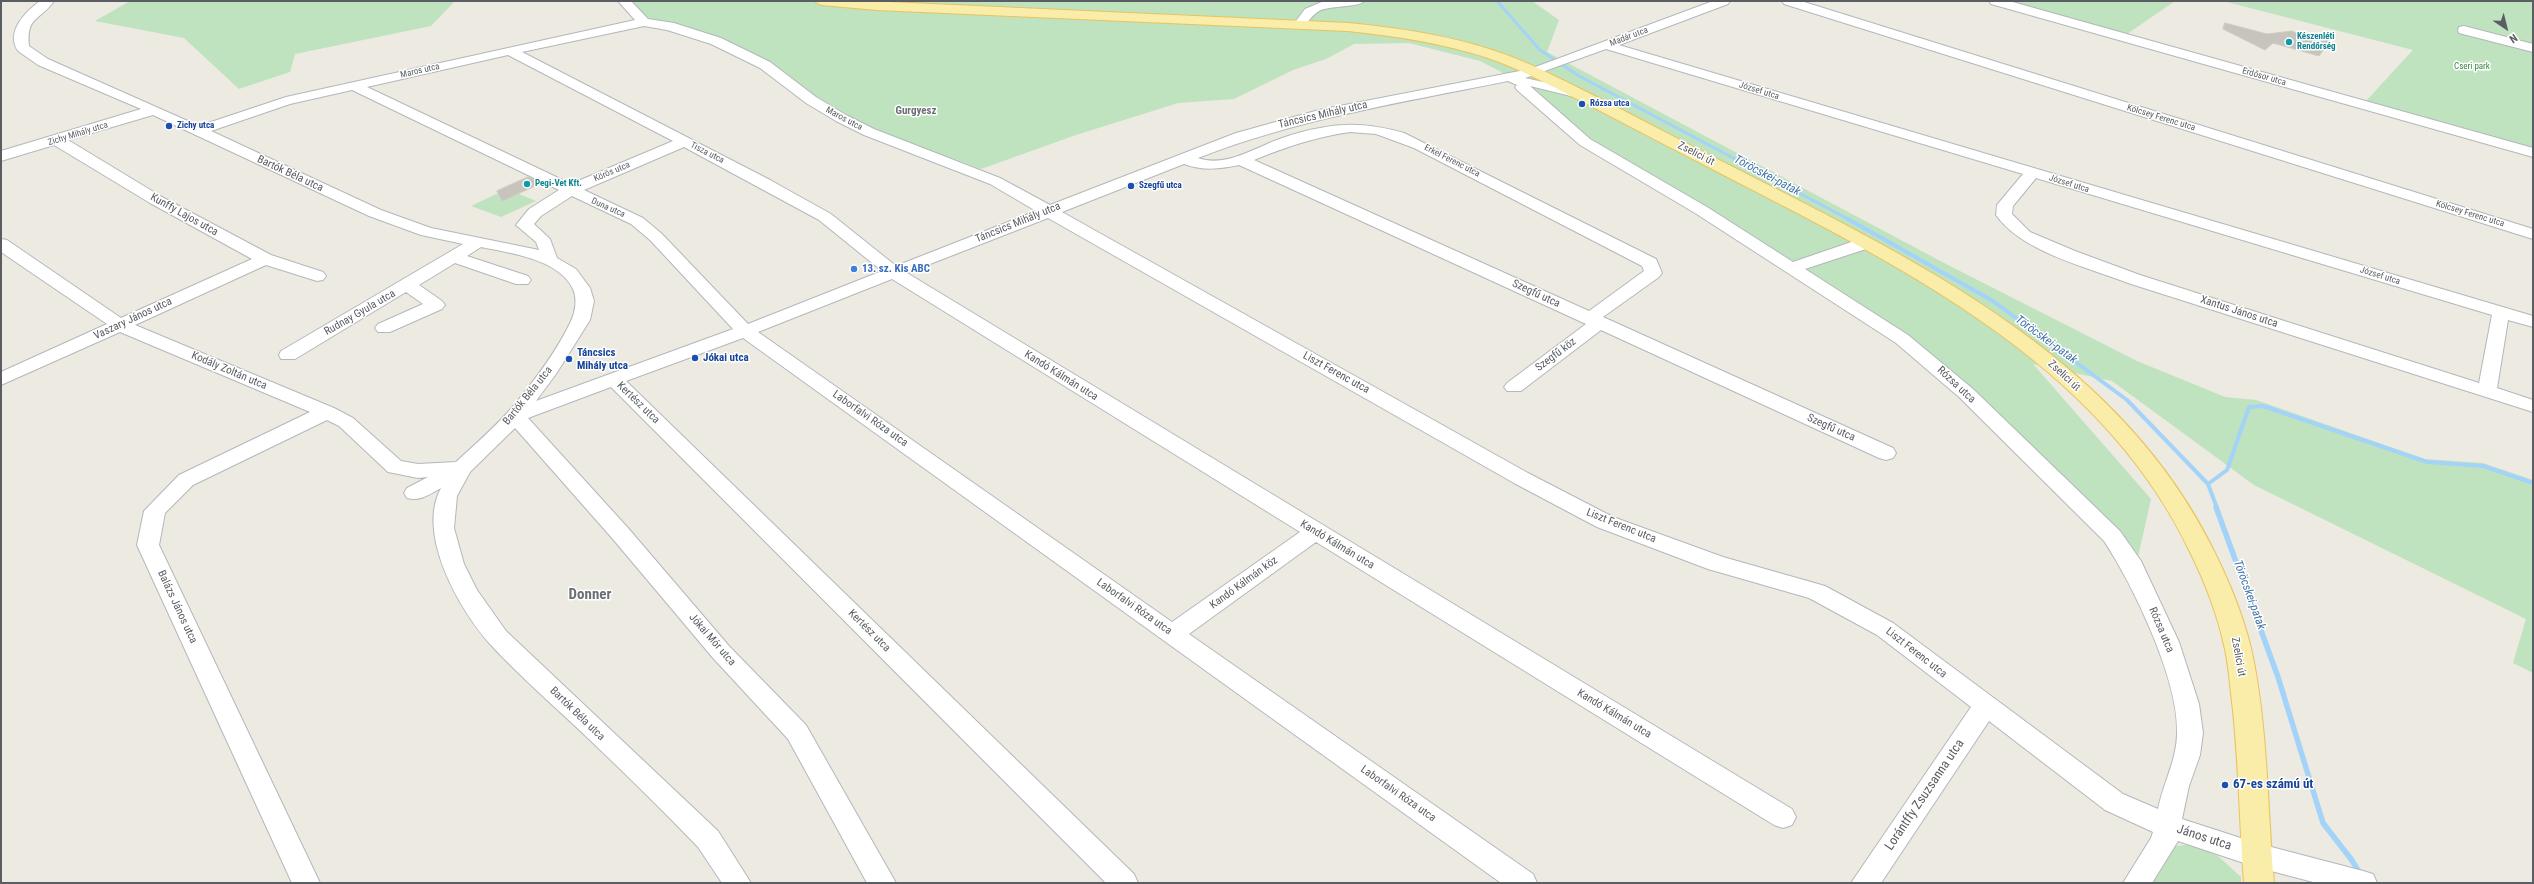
<!DOCTYPE html>
<html>
<head>
<meta charset="utf-8">
<style>
	body { margin:0 }
	#map { position:relative; width:2534px; height:884px; overflow:hidden; background:#eceae1; font-family:"Roboto Condensed",sans-serif }
	canvas { display:block }
	.frame { position:absolute; inset:0; border:2px solid #5a5d61; pointer-events:none }
	.north { position:absolute; left:2486px; top:8px; width:40px; height:40px; -webkit-text-stroke:3px #fff; paint-order:stroke; rotate:145deg; font-size:11px; font-weight:700; line-height:16px; text-align:center; color:#5a5d61 }
	.north::after { content:''; display:block; margin:auto; width:14px; height:18px; background:#5a5d61; clip-path:polygon(50% 0,100% 100%,50% 72%,0 100%) }
</style>
</head>
<body>
<div id="map">
<canvas width="2534" height="884"></canvas>
<div class="frame"></div>
<div class="north">N</div>
</div>
<script>
const ctx = document.querySelector('canvas').getContext('2d');
ctx.lineJoin = 'round';
function fillPath(path, color) { ctx.fillStyle = color; ctx.fill(path, 'evenodd'); }
function stroke(path, color, width, dash) { ctx.strokeStyle = color; ctx.lineWidth = width; ctx.lineCap = dash ? 'butt' : 'round'; ctx.setLineDash(dash || []); ctx.stroke(path); }
function write(font, color, halo, rows, align = 'center') {
  ctx.font = font + ' "Roboto Condensed",sans-serif'; ctx.lineWidth = 3; ctx.setLineDash([]); ctx.textBaseline = 'middle'; ctx.strokeStyle = halo; ctx.fillStyle = color; for (const [text, x, y, turn = 0] of rows) {
    ctx.save(); ctx.translate(x, y); ctx.rotate((+turn || 0) * Math.PI / 180); ctx.textAlign = isNaN(turn) ? turn : align; if (halo) ctx.strokeText(text, 0, 0); ctx.fillText(text, 0, 0); ctx.restore();
  }
}
fillPath(new Path2D(`
	M 130,1 L 455,1 L 431,26 L 295,54 L 290,72 L 239,89 L 184,38 L 95,21 Z
	M 629,1 L 1532,1 L 1559,20 L 1547,52 L 1946,264 L 2137,361 L 2225,397 L 2256,400 L 2425,459 L 2483,463 L 2533,480 L 2533,673 L 2513,663 L 2526,619 L 2254,485 L 2112,381 L 2033,364 L 2151,499 L 2136,566 L 1999,430 L 1899,340 L 1595,142 L 1530,87 L 1480,61 L 1409,43 L 1354,44 L 1326,59 L 1293,70 L 1234,99 L 1178,103 L 1076,135 L 981,169 L 872,129 L 817,97 L 770,64 L 646,21 Z
	M 2009,1 L 2175,1 L 2127,34 Z
	M 2223,1 L 2533,1 L 2533,148 L 2366,101 L 2413,50 Z
	M 507,189 L 536,201 L 501,217 L 471,206 Z
	M 2193,844 L 2218,856 L 2241,877 L 2241,883 L 2146,883 L 2168,847 Z`), '#bfe2bf');
stroke(new Path2D(`
	M 1497,1 L 1540,50 L 1579,76 L 1850,220`), '#a4d3f9', 3);
stroke(new Path2D(`
	M 1848,219 L 1993,301 L 2127,400 L 2208,484 L 2217,508
	M 2208,484 L 2227,470 L 2249,407 L 2263,406 L 2427,462 L 2483,466 L 2533,483`), '#a4d3f9', 4);
stroke(new Path2D(`
	M 2216,507 L 2278,677 L 2323,823 L 2351,859 L 2366,883`), '#a4d3f9', 5.5);
const building = new Path2D(`
	M 2225,23 L 2267,34 L 2292,31 L 2304,37 L 2316,34 L 2330,41 L 2319,56 L 2273,43 L 2265,50 L 2223,29 Z
	M 528,177 L 542,183 L 502,201 L 497,191 Z`);
fillPath(building, '#c7c4be');
stroke(building, '#d0cbc0', 1);
const minor = new Path2D(`
	M 40,1 L 54,1 C 40,21 26,16 29,46 L 48,59 L 199,126 L 286,97 L 635,20 L 618,1 L 631,1 L 648,19 L 674,23 L 721,38 L 770,62 L 816,97 L 846,115 L 874,129 L 1000,178 L 1050,205 L 1236,133 L 1319,110 L 1530,69 L 1713,1 L 1730,1 L 1728,4 L 1619,45 L 2533,316 L 2533,327 L 2508,320 L 2497,388 L 2533,400 L 2533,412 L 2128,283 C 2087,267 2022,252 1996,215 L 1997,205 L 2023,174 L 1606,49 L 1525,78 L 1584,91 L 1586,94 L 1584,97 L 1579,98 L 1530,86 L 1590,139 L 1707,207 L 1793,262 L 1860,239 L 1872,239 L 1874,243 L 1872,247 L 1805,269 L 1908,335 L 1973,389 L 2120,531 L 2141,561 L 2179,642 L 2199,704 L 2203,733 L 2200,755 L 2189,786 L 2182,819 L 2256,843 L 2363,871 L 2373,874 L 2377,883 L 2317,883 L 2256,867 L 2178,841 L 2152,883 L 2123,883 L 2151,838 L 2153,832 L 2105,810 L 1989,721 L 1881,883 L 1851,883 L 1971,707 L 1877,635 L 1809,598 L 1708,569 L 1597,527 L 1514,483 L 1048,218 L 907,273 L 1792,809 L 1796,817 L 1792,825 L 1783,828 L 1774,825 L 1316,542 L 1189,634 L 1533,874 L 1537,883 L 1501,883 L 743,338 L 626,381 L 1134,874 L 1138,883 L 1106,883 L 611,387 L 528,418 L 628,528 L 729,646 L 806,725 L 896,883 L 867,883 L 788,739 L 713,658 L 612,538 L 515,428 L 470,472 L 457,496 L 454,528 L 464,564 L 477,590 L 506,631 L 718,831 L 751,883 L 722,883 L 698,847 C 664,812 629,777 593,743 C 559,710 522,679 490,644 C 459,609 416,534 441,488 C 430,494 420,502 407,498 L 404,493 L 407,488 L 428,477 L 418,478 L 388,472 L 339,426 L 327,420 L 193,485 L 165,513 L 159,545 L 320,883 L 292,883 L 137,545 L 144,511 L 179,475 L 310,412 L 120,332 L 1,385 L 1,372 L 107,324 L 1,252 L 1,239 L 7,240 L 121,318 L 252,259 L 150,203 L 54,145 L 1,161 L 1,151 L 141,109 L 38,65 L 18,51 C 5,32 26,11 40,1 ZM 644,26 L 667,30 L 711,44 L 760,68 L 806,103 L 836,121 L 864,135 L 990,184 L 1036,211 L 896,266 L 831,214 L 770,180 L 522,52 ZM 508,55 L 673,141 L 571,184 L 367,87 ZM 1508,81 L 1517,85 L 1515,87 L 1517,90 L 1580,145 L 1695,213 L 1896,343 L 1959,397 L 2104,541 C 2133,585 2179,680 2177,733 C 2177,759 2163,784 2158,809 L 2123,794 L 1893,623 L 1825,586 L 1723,557 L 1613,517 L 1528,473 L 1062,212 L 1184,164 C 1203,171 1220,169 1239,165 L 1586,324 L 1507,383 L 1504,387 L 1507,391 L 1521,391 L 1601,330 L 1879,458 L 1886,460 L 1893,458 L 1896,453 L 1893,448 L 1603,317 L 1659,277 L 1662,273 L 1656,259 L 1404,133 C 1375,125 1350,122 1320,128 C 1307,130 1294,134 1282,138 C 1256,147 1226,168 1198,158 C 1298,119 1403,102 1508,81 ZM 352,90 L 559,190 L 529,209 L 516,225 L 536,242 L 539,250 L 431,228 L 381,210 L 211,131 L 290,104 ZM 153,115 L 369,216 L 421,235 L 463,244 L 281,351 L 279,355 L 281,359 L 295,359 L 406,292 L 423,304 L 378,324 L 375,328 L 378,332 L 390,332 L 442,309 L 445,305 L 442,301 L 419,285 L 455,263 L 516,284 L 528,284 L 531,280 L 528,276 L 467,256 L 481,247 C 510,253 559,259 573,289 C 577,298 576,311 571,321 C 556,353 532,384 509,411 C 493,429 474,445 456,462 L 418,464 L 401,461 L 353,418 L 334,408 L 135,325 L 266,265 L 317,281 L 323,280 L 326,276 L 323,272 L 271,255 L 162,197 L 68,140 ZM 1350,132 L 1376,134 L 1414,148 L 1642,266 L 1644,271 L 1589,311 L 1254,160 C 1286,147 1315,137 1350,132 ZM 684,147 L 819,220 L 882,271 L 748,324 L 662,234 L 643,218 L 584,190 ZM 2036,178 L 2492,315 L 2479,383 L 2140,275 L 2075,251 L 2030,232 L 2012,214 L 2013,206 ZM 572,196 L 631,224 L 650,240 L 733,329 L 536,401 L 556,374 L 590,320 L 594,301 L 590,288 L 576,269 L 557,258 L 550,239 L 534,224 L 541,216 ZM 892,279 L 1300,532 L 1172,622 L 758,332 Z
	M 1324,1 L 1364,1 C 1360,7 1331,6 1321,10 C 1313,14 1309,20 1304,28 L 1294,28 L 1293,25 L 1305,9 Z
	M 1782,1 L 1801,1 L 2533,229 L 2533,239 L 1784,4 Z
	M 1989,1 L 2009,1 L 2533,148 L 2533,157 L 1991,4 Z
	M 2464,26 L 2533,44 L 2533,52 L 2459,33 L 2458,30 L 2459,27 Z`);
const major = new Path2D(`
	M 814,1 L 867,1 L 1348,23 C 1401,28 1454,36 1504,54 C 1539,67 1572,85 1605,101 C 1646,122 1687,144 1729,165 C 1913,259 2118,355 2214,551 C 2229,581 2243,615 2251,648 C 2268,724 2267,805 2274,883 L 2244,883 C 2239,820 2239,756 2231,693 C 2229,677 2228,661 2224,645 C 2217,613 2204,580 2189,550 C 2097,358 1893,263 1714,170 C 1671,148 1629,126 1587,104 C 1555,88 1523,70 1488,58 C 1443,43 1395,36 1348,31 L 877,10 L 821,5 Z`);
stroke(minor, '#b4b7bb', 2);
stroke(major, '#e8c35f', 2);
fillPath(minor, '#fff');
fillPath(major, '#f9eda9');
for (const [x, y, r, color] of [
	[2289,42,4,"#0f9aa8"],
	[1582,104,4,"#1a4fb4"],
	[169,126,4,"#1a4fb4"],
	[527,184,4,"#0f9aa8"],
	[1131,186,4,"#1a4fb4"],
	[854,269,4,"#3f7fe0"],
	[695,358,4,"#1a4fb4"],
	[569,359,4,"#1a4fb4"],
	[2225,785,4,"#1a4fb4"]
]) { const dot = new Path2D(); dot.arc(x, y, r, 0, 2 * Math.PI); ctx.fillStyle = color; ctx.fill(dot); stroke(dot, '#fff', 1.5); }
write('9px', '#5a5d61', '#fff', [
	["Madár utca",1629,37,-21],
	["Maros utca",420,71,-13],
	["Erdősor utca",2264,77,16],
	["József utca",1759,91,17],
	["Kölcsey Ferenc utca",2161,118,17],
	["Maros utca",844,119,28],
	["Zichy Mihály utca",78,134,-17],
	["Tisza utca",707,153,27],
	["Erkel Ferenc utca",1452,161,27],
	["Körös utca",612,172,-23],
	["József utca",2069,184,17],
	["Duna utca",608,208,24],
	["Kölcsey Ferenc utca",2470,214,17],
	["József utca",2380,276,17]
]);
write('bold 9px', '#0d838f', '#fff', [
	["Készenléti",2297,37],
	["Rendőrség",2297,47],
	["Pegi-Vet Kft.",535,184]
], 'left');
write('9px', '#3a813e', '#fff', [
	["Cseri park",2472,67]
]);
write('bold 9px', '#164399', '#fff', [
	["Rózsa utca",1590,104],
	["Zichy utca",177,126],
	["Szegfű utca",1139,186]
], 'left');
write('bold 11px', '#6b6f73', '#fff', [
	["Gurgyesz",916,111]
]);
write('11px', '#5a5d61', '#fff', [
	["Táncsics Mihály utca",1323,115,-13],
	["Zselici út",1696,154,27],
	["Bartók Béla utca",290,174,25],
	["Kunffy Lajos utca",184,215,29],
	["Táncsics Mihály utca",1018,223,-22],
	["Szegfű utca",1536,294,25],
	["Xantus János utca",2239,312,18],
	["Rudnay Gyula utca",360,313,-30],
	["Vaszary János utca",133,319,-25],
	["Szegfű köz",1556,355,-37],
	["Kodály Zoltán utca",229,371,23],
	["Liszt Ferenc utca",1336,373,29],
	["Kandó Kálmán utca",1061,376,32],
	["Zselici út",2064,376,43],
	["Rózsa utca",1956,385,43],
	["Bartók Béla utca",528,396,-51],
	["Kertész utca",638,403,44],
	["Laborfalvi Róza utca",870,419,35],
	["Szegfű utca",1831,428,24],
	["Liszt Ferenc utca",1621,526,22],
	["Kandó Kálmán utca",1337,545,31],
	["Kandó Kálmán köz",1244,583,-36],
	["Balázs János utca",177,607,65],
	["Laborfalvi Róza utca",1134,607,35],
	["Rózsa utca",2161,630,67],
	["Kertész utca",869,631,45],
	["Jókai Mór utca",712,640,49],
	["Liszt Ferenc utca",1916,653,38],
	["Zselici út",2238,657,80],
	["Bartók Béla utca",577,714,44],
	["Kandó Kálmán utca",1614,714,31],
	["Laborfalvi Róza utca",1398,794,35]
]);
write('bold 11px', '#366cbe', '#fff', [
	["13. sz. Kis ABC",862,269]
], 'left');
write('bold 11px', '#164399', '#fff', [
	["Táncsics",577,353],
	["Mihály utca",577,366],
	["Jókai utca",703,358]
], 'left');
write('italic 12px', '#4374a9', '#fff', [
	["Töröcskei-patak",1767,176,28],
	["Töröcskei-patak",2046,340,36],
	["Töröcskei-patak",2249,595,70]
]);
write('bold 13px', '#164399', '#fff', [
	["67-es számú út",2233,785]
], 'left');
write('13px', '#5a5d61', '#fff', [
	["Lorántffy Zsuzsanna utca",1925,795,-56],
	["János utca",2204,838,18]
]);
write('bold 15px', '#6b6f73', '#fff', [
	["Donner",590,595]
]);
</script>
</body>
</html>
